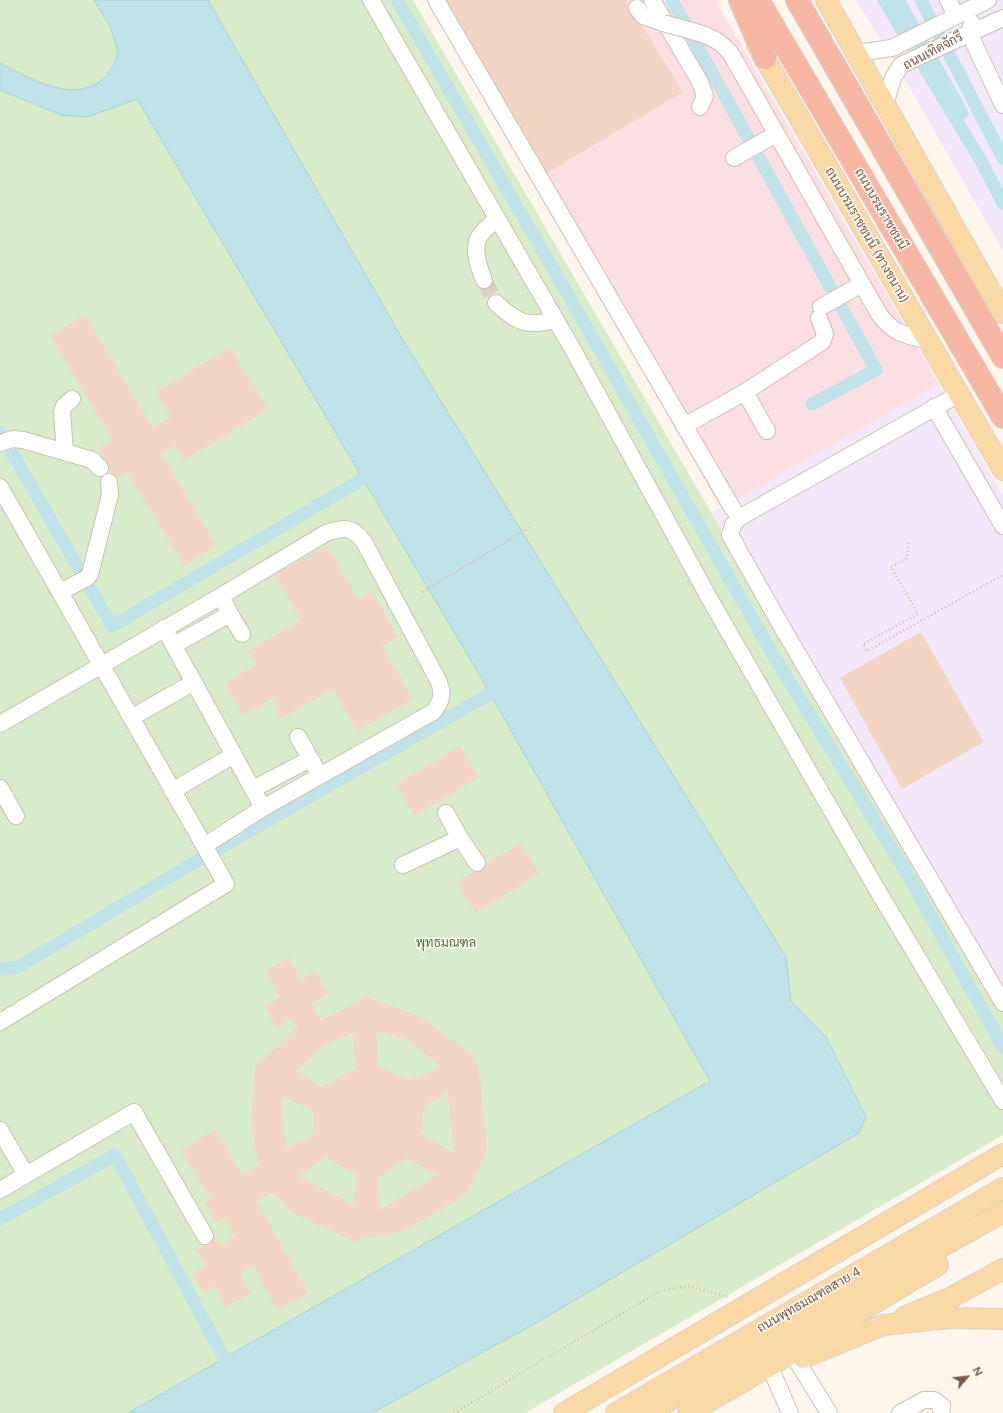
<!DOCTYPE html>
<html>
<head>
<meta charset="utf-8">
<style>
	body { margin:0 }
	#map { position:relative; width:1003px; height:1413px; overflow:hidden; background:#fdf6ec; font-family:"Public Sans",sans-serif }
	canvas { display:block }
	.north { position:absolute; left:947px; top:1357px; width:40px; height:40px; -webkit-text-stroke:3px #fffaf3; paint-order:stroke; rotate:62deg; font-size:11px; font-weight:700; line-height:16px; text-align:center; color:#7a5c4d }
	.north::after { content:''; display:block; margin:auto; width:14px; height:18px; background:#7a5c4d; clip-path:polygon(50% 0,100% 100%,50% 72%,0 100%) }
</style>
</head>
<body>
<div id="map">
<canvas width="1003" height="1413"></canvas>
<div class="north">N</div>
</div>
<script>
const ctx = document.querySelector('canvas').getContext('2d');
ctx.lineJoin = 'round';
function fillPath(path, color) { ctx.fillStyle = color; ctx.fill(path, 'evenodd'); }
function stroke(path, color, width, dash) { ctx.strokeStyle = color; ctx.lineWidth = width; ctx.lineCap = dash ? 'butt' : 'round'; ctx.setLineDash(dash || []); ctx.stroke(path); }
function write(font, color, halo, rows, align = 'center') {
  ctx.font = font + ' "Public Sans",Sarabun,sans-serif'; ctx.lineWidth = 3; ctx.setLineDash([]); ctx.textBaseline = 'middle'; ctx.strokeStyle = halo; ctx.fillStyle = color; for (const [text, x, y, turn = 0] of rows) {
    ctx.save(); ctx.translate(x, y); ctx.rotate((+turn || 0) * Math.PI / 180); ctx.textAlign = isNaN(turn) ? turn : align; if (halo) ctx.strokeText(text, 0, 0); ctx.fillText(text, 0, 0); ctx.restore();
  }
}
fillPath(new Path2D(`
	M 856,0 L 1003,0 L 1003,251 L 911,90 Z
	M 939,384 L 1003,495 L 1003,1014 L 712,513 Z`), '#f3e8fa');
fillPath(new Path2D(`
	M 428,0 L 715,0 L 939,384 L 721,508 Z`), '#fbdfe3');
fillPath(new Path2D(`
	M 0,0 L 413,0 L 1003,1014 L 1003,1135 L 525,1413 L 0,1413 Z`), '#d8ecc9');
const water = new Path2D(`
	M 94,0 L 208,0 L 403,340 L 786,957 L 791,1001 L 826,1037 L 866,1117 L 859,1133 L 536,1323 L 372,1413 L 128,1413 L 710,1081 L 476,669 L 137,99 L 87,117 L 61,115 L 0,90 L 0,63 C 32,79 77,107 107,75 C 112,70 115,60 118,53 L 111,28 Z`);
fillPath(water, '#bfe3e8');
stroke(water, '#a5d3da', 1);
stroke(new Path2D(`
	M 397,0 L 570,298 L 772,653 L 909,877 L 1003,1047
	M 672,0 L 876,370 L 812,404
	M 884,0 L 981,161 L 1003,203
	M 898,0 L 962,113
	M 921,0 L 1003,158
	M 0,432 L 112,626 L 363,479
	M 0,969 L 18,967 L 190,865 L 490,694
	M 0,1219 L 115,1155 L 224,1358`), '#bfe3e8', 13);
fillPath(new Path2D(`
	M 443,0 L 626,0 L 683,92 L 545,174 Z
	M 85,315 L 153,428 L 171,417 L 156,392 L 230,347 L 268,409 L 184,460 L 175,445 L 161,453 L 216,545 L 184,565 L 127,472 L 116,478 L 98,450 L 113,440 L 50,336 Z
	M 327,545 L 358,599 L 372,591 L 398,637 L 382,646 L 413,699 L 357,731 L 333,689 L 280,719 L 274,698 L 243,715 L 225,683 L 256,665 L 248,651 L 301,620 L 275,575 Z
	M 921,632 L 984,742 L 902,789 L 840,678 Z
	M 460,746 L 479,777 L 414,816 L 396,785 Z
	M 521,843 L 540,874 L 475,913 L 456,882 Z
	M 289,958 L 301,980 L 316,972 L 328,994 L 312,1003 L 321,1021 L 366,997 L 419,1016 L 473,1055 L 479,1071 L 487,1151 L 466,1195 L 405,1230 L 353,1241 L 292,1213 L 273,1192 L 257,1201 L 308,1293 L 277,1310 L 253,1266 L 240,1274 L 251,1293 L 226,1307 L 214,1285 L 205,1294 L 193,1274 L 206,1266 L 197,1250 L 216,1238 L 221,1245 L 235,1236 L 225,1218 L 216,1223 L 204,1203 L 211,1199 L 181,1150 L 215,1129 L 242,1175 L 258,1165 L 251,1120 L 255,1067 L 298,1027 L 292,1019 L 276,1027 L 265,1006 L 280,998 L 265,971 ZM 376,1032 L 408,1039 L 440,1067 L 410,1081 L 379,1066 ZM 353,1033 L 356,1068 L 322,1087 L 297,1071 L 324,1045 ZM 448,1092 L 454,1153 L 420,1133 L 424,1106 ZM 281,1096 L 314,1111 L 313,1135 L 286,1149 ZM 325,1157 L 357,1175 L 354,1205 L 299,1176 ZM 407,1158 L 437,1175 L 380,1210 L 378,1178 Z`), '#f3d5c3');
stroke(new Path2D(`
	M 484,280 L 496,303`), '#dcd0c4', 16, [16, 8]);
const minor = new Path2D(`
	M 371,0 L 572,348 L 712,603 L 872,881 L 1003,1101
	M 436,0 L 733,509
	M 652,0 L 700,82 L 705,96 L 700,107
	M 948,0 L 956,15
	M 637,8 L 643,16 L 663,23
	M 972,23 L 969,33 L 1003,105
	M 699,33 C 714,38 721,42 731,54 L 879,314 C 893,334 906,335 928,341
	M 856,53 L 892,48 L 988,0
	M 885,105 L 893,78 L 901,65 L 1003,18
	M 734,158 L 776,134
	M 484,280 C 479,268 472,250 479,237 C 483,230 492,224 497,218
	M 496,303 C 517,323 527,327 555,320
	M 821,307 L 862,284
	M 745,392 L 822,342 L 825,334 L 819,318
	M 959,394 L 739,518 L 733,525 L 730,535 L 782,627 L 1003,1003
	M 934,407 L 1003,526
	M 684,426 L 745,392 L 767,431
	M 0,443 L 13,439 L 23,440 L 92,460 L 100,468
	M 65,452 L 62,412 L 64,406 L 72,399
	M 0,487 L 226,884 L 0,1022
	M 60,592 L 87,578 L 90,574 L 110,495 L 109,482
	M 230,614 L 242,634
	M 164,628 L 263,808
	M 174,645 L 230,614 L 221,596
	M 131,718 L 194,682
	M 0,724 L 221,596 L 326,533 C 344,527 352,526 364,542 L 439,682 C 444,695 441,702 433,712 L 263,808 L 204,846
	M 298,737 L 315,767
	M 0,788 L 16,816
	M 253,789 L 310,759
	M 172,791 L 234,755
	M 446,813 L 460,838
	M 403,865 L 460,838 L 477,863
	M 0,1130 L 26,1175
	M 0,1190 L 134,1112 L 205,1236
	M 797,1361 L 829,1413
	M 773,1374 L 790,1413
	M 900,1413 L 924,1400 L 934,1400 L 942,1406 L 941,1413`);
const major = new Path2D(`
	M 826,0 L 1003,313
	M 757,45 L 1003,470
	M 904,1317 L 952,1297 L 1003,1269
	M 803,1358 L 883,1325 L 949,1318 L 1003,1319
	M 564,1413 L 1003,1154
	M 616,1413 L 1003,1188
	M 647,1413 L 1003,1212
	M 688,1413 C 773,1366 855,1314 938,1265`);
const highway = new Path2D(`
	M 740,0 L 765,58
	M 758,0 L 1003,417
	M 797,0 L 1003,357`);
stroke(minor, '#d1beb0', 18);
stroke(major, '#dad1cd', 22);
stroke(highway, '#dad1cd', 24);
stroke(new Path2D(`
	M 909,543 L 907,558 L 891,567 L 918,614 L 863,644 L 867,651 L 1003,575
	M 422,592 L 529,528
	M 454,1413 L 660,1291 L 689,1286 L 729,1297`), '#d9b8a5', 2.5, [1, 3]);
stroke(minor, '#fff', 16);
stroke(major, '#fbd9a5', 20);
stroke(highway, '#f7b7a3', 22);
const minorBridge = new Path2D(`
	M 663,23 L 699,33`);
stroke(minorBridge, '#d1beb0', 18, []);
stroke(minorBridge, '#fff', 16);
write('13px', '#7a5c4d', '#fffaf3', [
	["ถนนเทิดจักรี",933,51,-28],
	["ถนนบรมราชชนนี",881,209,60],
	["ถนนบรมราชชนนี (ทางขนาน)",867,235,60],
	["ถนนพุทธมณฑลสาย 4",809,1300,-30]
]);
write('13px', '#537a41', '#fffaf3', [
	["พุทธมณฑล",446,943]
]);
</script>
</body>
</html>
